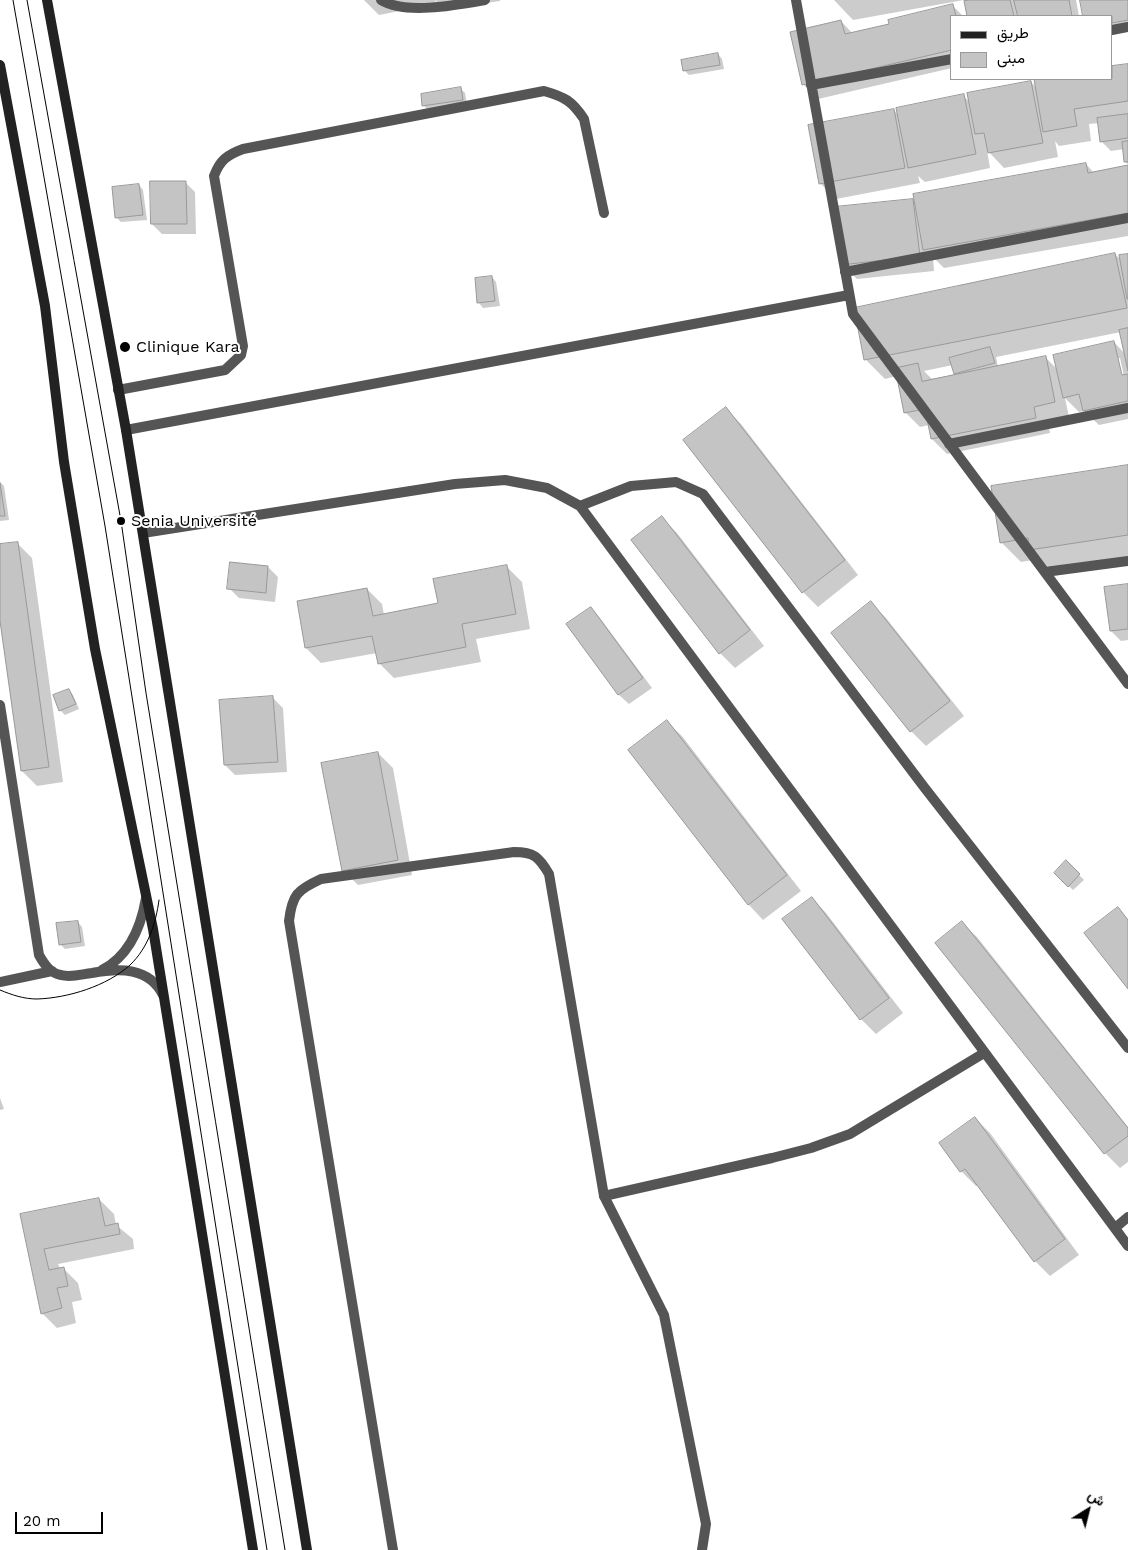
<!DOCTYPE html>
<html>
<head>
<meta charset="utf-8">
<style>
	body { margin:0 }
	#map { position:relative; width:1128px; height:1550px; overflow:hidden; background:#fff; font-family:"Work Sans",Vazirmatn,sans-serif }
	canvas { display:block }
	.legend { position:absolute; left:950px; top:15px; width:162px; height:65px; box-sizing:border-box; background:#fff; border:1px solid #999; margin:0; padding:6px 9px; list-style:none; font-size:15px; color:#000 }
	.legend li { display:flex; align-items:center; gap:10px; height:25px }
	.legend b { width:25px; border:1px solid #999 }
	.north { position:absolute; left:1063px; top:1485px; width:50px; height:50px; -webkit-text-stroke:4px #fff; paint-order:stroke; rotate:36deg; font-size:14px; font-weight:700; line-height:20px; text-align:center; color:#000 }
	.north::after { content:''; display:block; margin:auto; width:18px; height:22px; background:#000; clip-path:polygon(50% 0,100% 100%,50% 72%,0 100%) }
	.scale { position:absolute; left:15px; top:1512px; width:88px; height:22px; box-sizing:border-box; border:2px solid #000; border-top:0; padding-left:6px; font-size:15px; line-height:18px; white-space:nowrap; color:#000; -webkit-text-stroke:4px #fff; paint-order:stroke }
</style>
</head>
<body>
<div id="map">
<canvas width="1128" height="1550"></canvas>
<ul class="legend">
<li><b style="height:6px;background:#222"></b>طريق</li>
<li><b style="height:14px;background:#c4c4c4"></b>مبنى</li>
</ul>
<div class="north">ش</div>
<div class="scale">20 m</div>
</div>
<script>
const ctx = document.querySelector('canvas').getContext('2d');
ctx.lineJoin = 'round';
function fillPath(path, color) { ctx.fillStyle = color; ctx.fill(path, 'evenodd'); }
function stroke(path, color, width, dash) { ctx.strokeStyle = color; ctx.lineWidth = width; ctx.lineCap = dash ? 'butt' : 'round'; ctx.setLineDash(dash || []); ctx.stroke(path); }
function write(font, color, halo, rows, align = 'center') {
  ctx.font = font + ' "Work Sans",sans-serif'; ctx.lineWidth = 4; ctx.setLineDash([]); ctx.textBaseline = 'middle'; ctx.strokeStyle = halo; ctx.fillStyle = color; for (const [text, x, y, turn = 0] of rows) {
    ctx.save(); ctx.translate(x, y); ctx.rotate((+turn || 0) * Math.PI / 180); ctx.textAlign = isNaN(turn) ? turn : align; if (halo) ctx.strokeText(text, 0, 0); ctx.fillText(text, 0, 0); ctx.restore();
  }
}
fillPath(new Path2D(`
	M 364,0 L 435,0 L 436,4 L 379,15 Z
	M 435,0 L 500,0 L 500,1 L 444,9 Z
	M 834,0 L 964,0 L 853,20 Z
	M 965,0 L 1076,0 L 1079,16 L 969,16 Z
	M 1081,0 L 1128,0 L 1128,31 L 1112,34 L 1112,16 L 1085,16 Z
	M 953,6 L 963,16 L 952,16 L 952,68 L 818,99 L 803,84 L 841,21 L 853,34 Z
	M 718,54 L 722,59 L 724,69 L 689,75 L 684,70 Z
	M 1128,65 L 1128,164 L 1125,162 L 1124,149 L 1111,151 L 1101,141 L 1099,123 L 1089,124 L 1091,141 L 1059,146 L 1055,141 L 1058,157 L 1004,168 L 987,150 L 990,168 L 925,182 L 918,176 L 920,183 L 836,199 L 821,184 L 810,126 L 894,110 L 899,116 L 963,96 L 970,102 L 1031,82 L 1037,88 L 1036,80 L 1041,79 L 1112,79 L 1112,67 Z
	M 460,88 L 465,93 L 467,104 L 428,110 L 424,106 Z
	M 1086,164 L 1094,173 L 1128,167 L 1128,236 L 944,268 L 933,257 L 934,271 L 857,279 L 842,264 L 913,200 L 916,203 Z
	M 185,182 L 195,192 L 196,234 L 162,234 L 152,224 Z
	M 139,185 L 143,190 L 147,220 L 121,222 L 116,217 Z
	M 1115,254 L 1121,260 L 1128,255 L 1128,419 L 1099,425 L 1084,411 L 1079,412 L 1065,398 L 1069,417 L 1048,421 L 1050,433 L 947,454 L 932,439 L 929,425 L 920,427 L 905,412 L 897,376 L 885,379 L 865,359 L 961,288 L 960,285 ZM 1121,332 L 1125,354 L 1114,342 L 1058,370 L 1045,357 L 998,367 L 996,357 ZM 1117,358 L 1120,358 L 1125,381 L 1122,381 ZM 953,365 L 957,375 L 933,380 L 924,371 Z
	M 492,277 L 496,282 L 500,306 L 483,308 L 479,303 Z
	M 726,409 L 741,424 L 858,575 L 818,607 L 803,592 Z
	M 1128,466 L 1128,557 L 1050,569 L 1039,559 L 1021,562 L 1001,542 Z
	M 0,482 L 4,486 L 9,520 L 0,521 Z
	M 662,518 L 677,533 L 764,646 L 735,668 L 720,653 L 633,540 Z
	M 17,543 L 32,558 L 63,782 L 37,786 L 22,771 L 0,612 L 0,545 Z
	M 268,567 L 278,577 L 275,602 L 239,598 L 229,588 Z
	M 507,567 L 522,582 L 530,629 L 476,639 L 481,662 L 394,678 L 379,663 L 377,653 L 321,663 L 306,648 L 367,589 L 382,604 L 384,615 L 440,604 Z
	M 1128,585 L 1128,640 L 1121,641 L 1111,631 Z
	M 871,603 L 886,618 L 964,716 L 926,746 L 911,731 Z
	M 591,608 L 600,618 L 652,688 L 629,704 L 619,695 L 568,625 Z
	M 69,690 L 73,695 L 79,709 L 65,715 L 60,710 L 55,696 Z
	M 273,698 L 283,708 L 287,772 L 235,775 L 225,765 Z
	M 667,722 L 682,736 L 801,891 L 763,920 L 749,905 L 629,750 Z
	M 378,753 L 393,768 L 412,875 L 358,885 L 343,870 Z
	M 1066,862 L 1084,880 L 1073,890 L 1055,873 Z
	M 812,898 L 826,913 L 903,1013 L 876,1034 L 861,1019 Z
	M 78,922 L 82,927 L 85,946 L 65,949 L 60,944 Z
	M 962,923 L 977,937 L 1128,1127 L 1128,1162 L 1120,1168 L 1105,1153 L 937,943 Z
	M 0,1098 L 4,1109 L 0,1110 Z
	M 975,1118 L 990,1133 L 1079,1255 L 1050,1276 L 1035,1261 L 979,1185 L 976,1186 L 961,1171 L 941,1143 Z
	M 99,1199 L 114,1214 L 116,1225 L 133,1239 L 134,1249 L 58,1264 L 60,1269 L 63,1268 L 78,1283 L 82,1300 L 72,1302 L 76,1323 L 57,1328 L 42,1313 L 22,1215 Z`), '#0003');
const building = new Path2D(`
	M 970,0 L 1010,0 L 1014,16 L 967,16 L 964,1 Z
	M 1014,0 L 1069,0 L 1072,16 L 1018,16 Z
	M 1080,0 L 1128,0 L 1128,20 L 1112,23 L 1112,16 L 1083,16 Z
	M 953,4 L 956,16 L 952,16 L 952,50 L 802,85 L 790,32 L 841,20 L 845,34 L 889,24 L 888,20 Z
	M 718,53 L 720,65 L 683,71 L 681,60 Z
	M 1128,64 L 1128,101 L 1074,109 L 1077,126 L 1043,132 L 1034,79 L 1112,79 L 1112,66 Z
	M 1031,81 L 1043,143 L 988,153 L 984,133 L 975,134 L 967,93 Z
	M 461,87 L 463,100 L 422,106 L 421,94 Z
	M 964,94 L 976,154 L 908,168 L 896,108 Z
	M 894,109 L 905,168 L 819,184 L 808,125 Z
	M 1128,114 L 1128,138 L 1100,142 L 1097,118 Z
	M 1128,141 L 1128,162 L 1124,162 L 1122,142 Z
	M 1086,163 L 1088,173 L 1128,165 L 1128,213 L 923,250 L 913,194 Z
	M 150,181 L 186,181 L 187,224 L 151,224 Z
	M 139,184 L 143,215 L 115,218 L 112,187 Z
	M 913,199 L 920,256 L 841,265 L 834,207 Z
	M 1115,253 L 1127,308 L 864,360 L 854,308 Z
	M 1128,254 L 1128,299 L 1127,299 L 1119,255 Z
	M 492,276 L 495,301 L 477,303 L 475,278 Z
	M 1128,328 L 1128,371 L 1119,330 Z
	M 1114,341 L 1122,375 L 1128,374 L 1128,401 L 1083,411 L 1079,394 L 1063,398 L 1053,355 Z
	M 990,347 L 995,363 L 954,374 L 949,358 Z
	M 1046,356 L 1055,402 L 1034,407 L 1036,418 L 931,439 L 925,409 L 904,413 L 895,368 L 918,363 L 922,381 Z
	M 726,407 L 845,560 L 802,593 L 683,440 Z
	M 1128,465 L 1128,535 L 1029,550 L 1028,538 L 1000,543 L 991,486 Z
	M 0,483 L 5,516 L 0,516 Z
	M 662,516 L 750,630 L 719,654 L 631,540 Z
	M 18,542 L 49,767 L 21,771 L 0,621 L 0,544 Z
	M 230,562 L 268,566 L 266,593 L 227,589 Z
	M 507,565 L 516,614 L 462,624 L 466,647 L 378,664 L 372,636 L 305,648 L 297,601 L 367,588 L 373,616 L 438,603 L 433,579 Z
	M 1128,584 L 1128,629 L 1110,631 L 1104,587 Z
	M 871,601 L 950,701 L 910,732 L 831,633 Z
	M 591,607 L 643,678 L 618,695 L 566,624 Z
	M 69,689 L 76,704 L 59,711 L 53,695 Z
	M 273,696 L 278,762 L 224,765 L 219,700 Z
	M 667,720 L 787,875 L 748,905 L 628,750 Z
	M 378,752 L 398,860 L 342,871 L 321,763 Z
	M 1066,860 L 1080,874 L 1068,887 L 1054,873 Z
	M 812,897 L 889,998 L 860,1020 L 782,919 Z
	M 1118,907 L 1128,920 L 1128,989 L 1084,933 Z
	M 78,921 L 81,942 L 59,945 L 56,923 Z
	M 962,921 L 1128,1128 L 1128,1136 L 1104,1154 L 935,943 Z
	M 975,1117 L 1065,1239 L 1034,1262 L 965,1169 L 960,1172 L 939,1143 Z
	M 99,1198 L 105,1226 L 118,1223 L 120,1234 L 44,1249 L 49,1270 L 64,1267 L 68,1286 L 57,1288 L 62,1308 L 41,1314 L 20,1214 Z`);
fillPath(building, '#c4c4c4');
stroke(building, '#999', 1);
stroke(new Path2D(`
	M 118,390 L 225,370 L 241,355 L 243,346 L 214,176 C 220,160 227,155 243,149 L 544,91 C 565,97 572,101 584,119 L 604,213
	M 580,506 L 631,486 L 676,482 L 703,494 L 924,787 L 1128,1048
	M 143,533 L 455,484 L 505,480 L 547,488 L 580,506 L 1128,1246
	M 0,705 L 39,955 C 44,964 50,973 61,975 C 71,978 82,974 92,973 C 119,968 149,967 163,995
	M 102,970 C 129,956 141,927 146,898
	M 0,982 L 52,971
	M 604,1196 L 772,1158 L 811,1148 L 850,1134 L 984,1053
	M 1115,1228 L 1128,1217`), '#555', 10);
stroke(new Path2D(`
	M 381,0 C 405,15 457,5 485,0
	M 796,0 L 853,314 L 1128,684
	M 1112,30 L 1128,27
	M 811,85 L 952,59
	M 845,272 L 1128,218
	M 126,430 L 849,295
	M 949,444 L 1128,408
	M 1045,572 L 1128,561
	M 393,1550 L 289,921 C 292,895 297,890 321,879 L 514,852 C 534,852 539,857 549,874 L 604,1196 L 664,1315 L 706,1524 L 702,1550`), '#555', 10);
stroke(new Path2D(`
	M 47,0 L 126,430 L 307,1550
	M 0,65 L 45,306 L 64,462 L 95,649 L 153,929 L 253,1550`), '#222', 10);
stroke(new Path2D(`
	M 13,0 L 105,526 L 267,1550
	M 27,0 L 121,521 L 146,693 L 285,1550
	M 0,990 C 12,995 24,999 37,999 C 68,998 107,986 130,965 C 148,948 156,923 159,900`), '#000', 1);
for (const [x, y, r, color] of [
	[125,347,6,"#000"],
	[121,521,5,"#000"]
]) { const dot = new Path2D(); dot.arc(x, y, r, 0, 2 * Math.PI); ctx.fillStyle = color; ctx.fill(dot); stroke(dot, '#fff', 2); }
write('16px', '#000', '#fff', [
	["Clinique Kara",136,347],
	["Senia Université",131,521]
], 'left');
</script>
</body>
</html>
